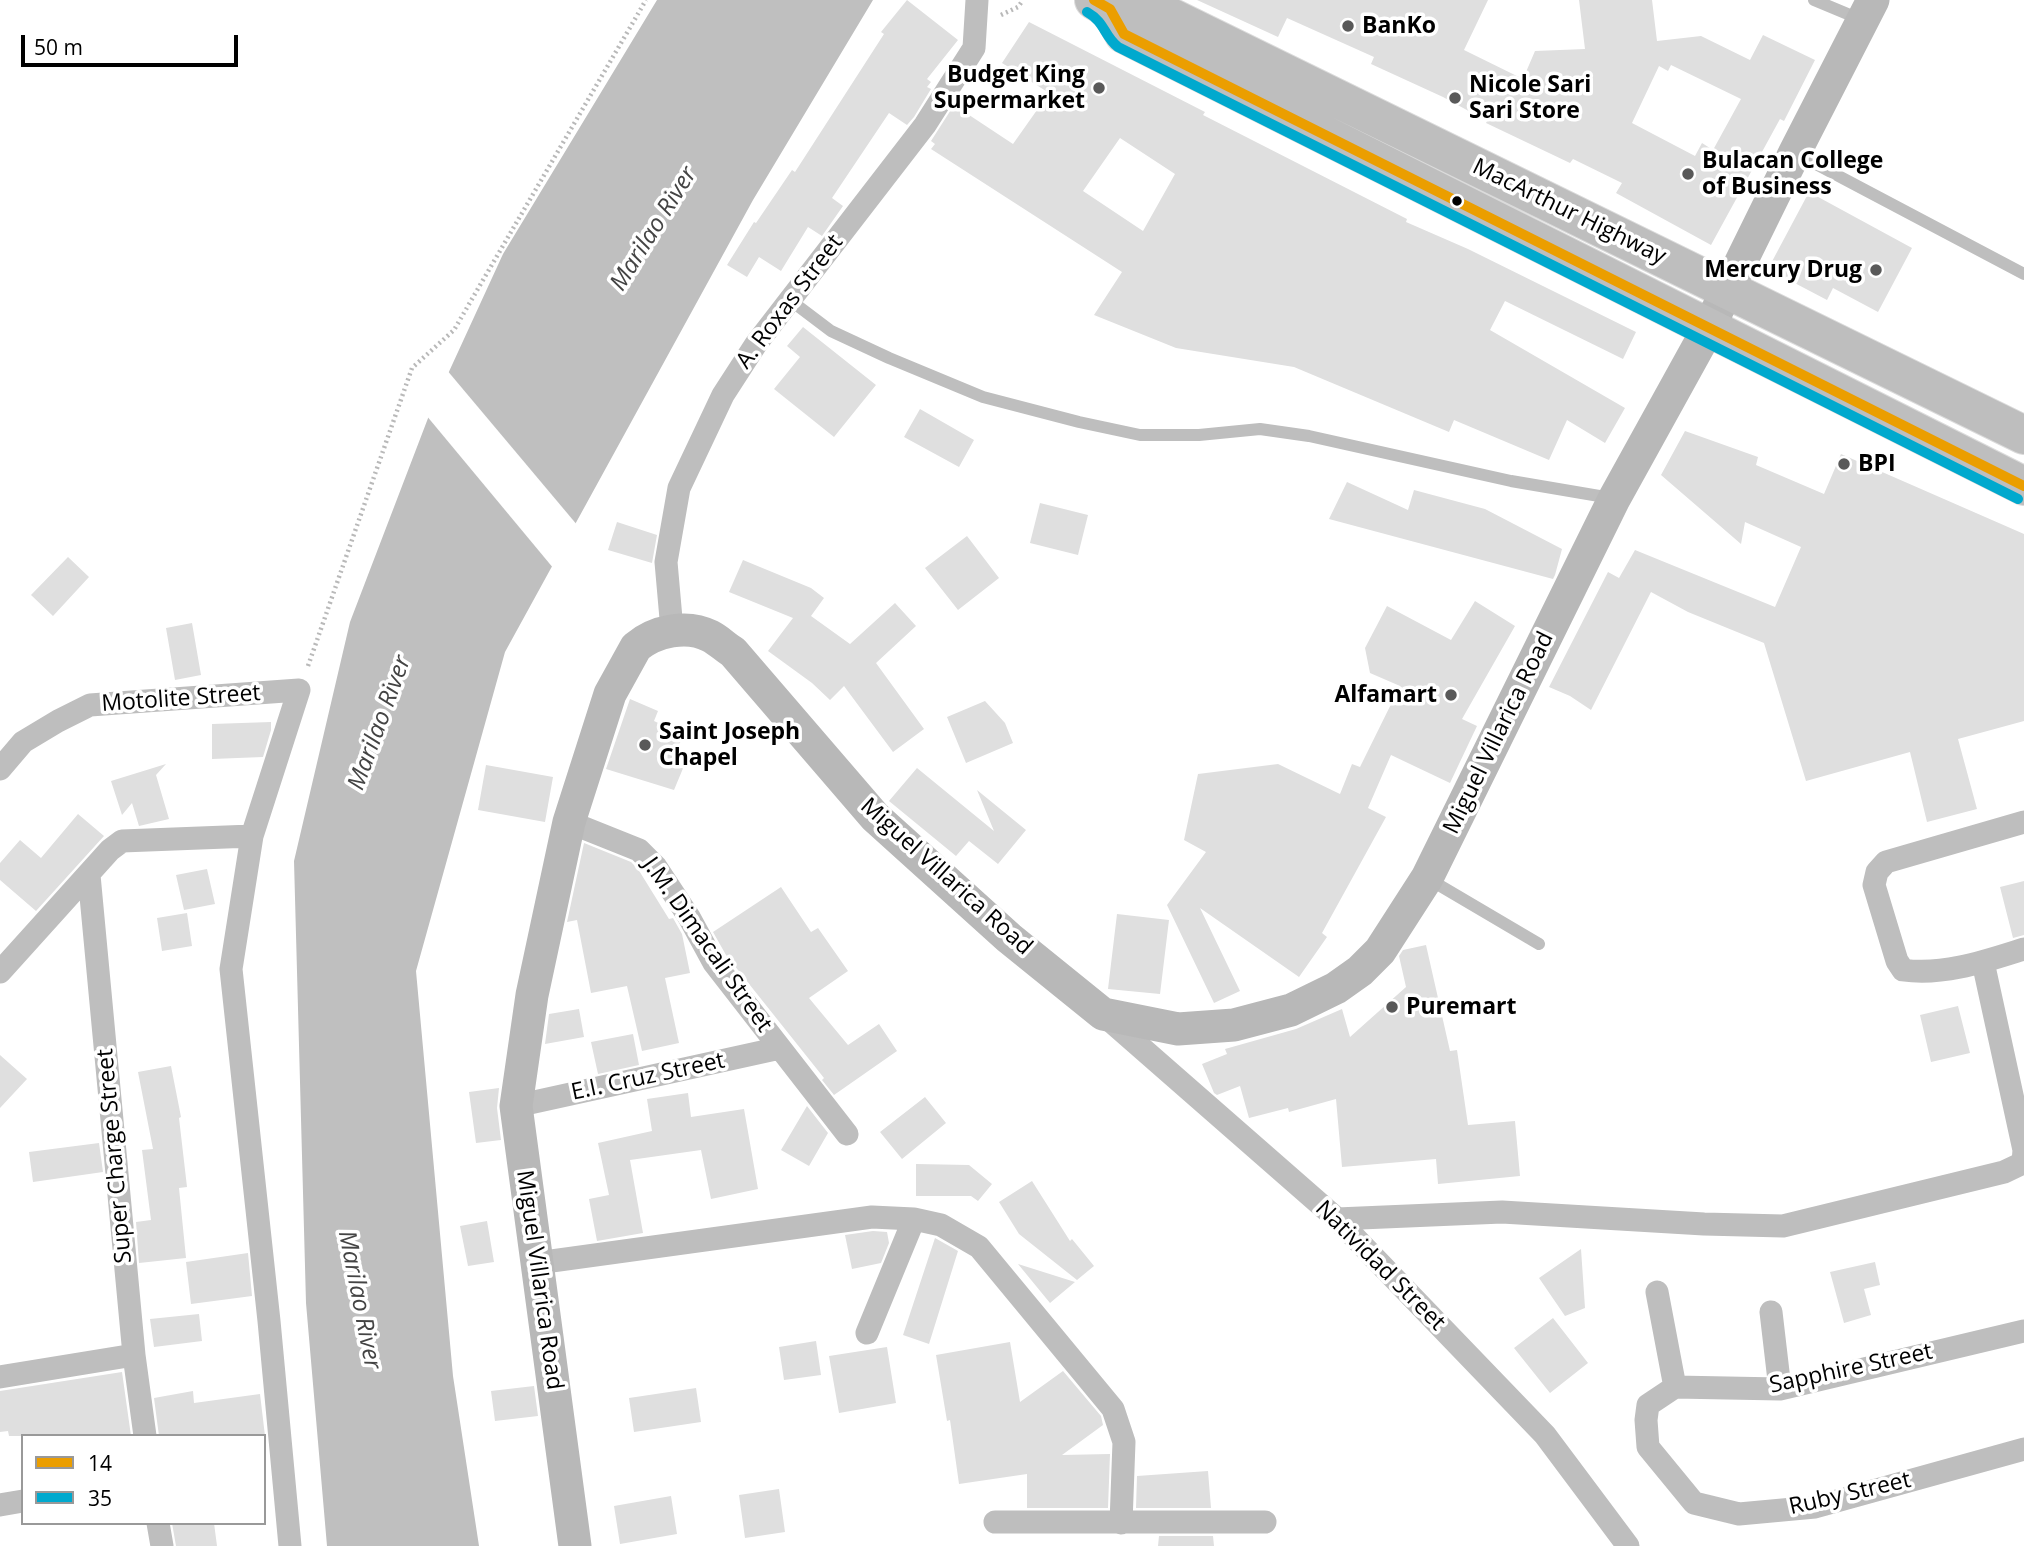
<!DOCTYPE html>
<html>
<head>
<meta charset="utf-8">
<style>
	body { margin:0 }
	#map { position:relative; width:2024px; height:1546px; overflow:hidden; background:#fff; font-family:"Open Sans",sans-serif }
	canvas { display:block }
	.legend { position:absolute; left:21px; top:1434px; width:245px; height:91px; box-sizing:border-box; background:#fff; border:2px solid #999; margin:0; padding:9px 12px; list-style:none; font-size:21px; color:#000 }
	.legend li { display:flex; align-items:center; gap:14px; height:35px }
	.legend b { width:35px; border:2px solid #999 }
	.scale { position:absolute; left:21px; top:35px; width:217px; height:32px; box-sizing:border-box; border:4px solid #000; border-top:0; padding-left:9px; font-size:21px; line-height:24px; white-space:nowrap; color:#000; -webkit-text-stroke:5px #fff; paint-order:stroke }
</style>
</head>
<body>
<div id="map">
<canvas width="2024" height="1546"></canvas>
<ul class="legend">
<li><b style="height:9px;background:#eb9e00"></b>14</li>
<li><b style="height:9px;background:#00a9ce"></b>35</li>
</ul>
<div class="scale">50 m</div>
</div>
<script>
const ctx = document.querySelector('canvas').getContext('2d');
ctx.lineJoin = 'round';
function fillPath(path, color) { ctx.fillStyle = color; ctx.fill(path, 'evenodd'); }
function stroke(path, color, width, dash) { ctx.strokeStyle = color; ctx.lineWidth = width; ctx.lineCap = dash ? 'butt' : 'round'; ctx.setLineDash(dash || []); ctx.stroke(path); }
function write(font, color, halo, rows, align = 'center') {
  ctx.font = font + ' "Open Sans",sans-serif'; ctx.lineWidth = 7; ctx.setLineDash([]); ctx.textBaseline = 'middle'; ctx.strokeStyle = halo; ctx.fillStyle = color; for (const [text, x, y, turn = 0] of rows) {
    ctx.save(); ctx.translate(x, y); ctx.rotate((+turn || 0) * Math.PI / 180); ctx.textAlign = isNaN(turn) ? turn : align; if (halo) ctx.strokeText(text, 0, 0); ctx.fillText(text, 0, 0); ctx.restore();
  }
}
fillPath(new Path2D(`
	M 657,0 L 873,0 L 753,200 L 505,652 L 416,971 L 453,1376 L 479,1546 L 327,1546 L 306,1303 L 294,861 L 350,622 L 430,413 L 503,254 Z`), '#bfbfbf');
fillPath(new Path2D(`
	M 446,369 L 578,526 L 554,569 L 426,415 Z`), '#fff');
fillPath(new Path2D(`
	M 907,0 L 958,40 L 927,79 L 931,82 L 927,87 L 931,89 L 914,117 L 907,125 L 889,113 L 832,198 L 843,206 L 822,236 L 808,227 L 781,271 L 759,257 L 747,277 L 727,265 L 754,222 L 756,223 L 792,170 L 795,172 L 884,34 L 881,32 Z
	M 1197,0 L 1488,0 L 1464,50 L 1523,79 L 1535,51 L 1585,49 L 1579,0 L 1652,0 L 1657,41 L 1701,36 L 1750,60 L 1763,35 L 1815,60 L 1784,121 L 1780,119 L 1711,245 L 1616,193 L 1622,183 L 1573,159 L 1570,163 L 1486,123 L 1487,121 L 1443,97 L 1371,64 L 1374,57 L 1287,18 L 1278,37 ZM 1671,65 L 1741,99 L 1713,150 L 1702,143 L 1695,156 L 1632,123 L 1659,66 L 1668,71 Z
	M 1029,22 L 1205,112 L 1203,115 L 1407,219 L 1406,222 L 1468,249 L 1636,332 L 1623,359 L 1505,301 L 1490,330 L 1625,408 L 1605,443 L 1567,420 L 1549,460 L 1454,420 L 1449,432 L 1294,367 L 1176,348 L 1094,315 L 1122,272 L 931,149 L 935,144 L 931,141 L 954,105 L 1013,144 L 1049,93 L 1002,63 ZM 1120,138 L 1175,174 L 1143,231 L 1083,191 Z
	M 1809,192 L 1912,248 L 1878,312 L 1833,288 L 1827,300 L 1768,269 Z
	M 803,327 L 876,385 L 834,437 L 774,389 L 800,357 L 787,346 Z
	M 920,409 L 974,440 L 959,467 L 904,437 Z
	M 1685,431 L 1758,457 L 1756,465 L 1824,494 L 1841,454 L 2024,534 L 2024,721 L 1958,739 L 1977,809 L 1927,822 L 1910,752 L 1806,781 L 1764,643 L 1688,612 L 1651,592 L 1591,710 L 1570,696 L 1549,687 L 1608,572 L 1619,578 L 1635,550 L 1775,607 L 1801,547 L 1745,522 L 1741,544 L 1661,475 Z
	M 1347,482 L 1408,510 L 1414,490 L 1485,509 L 1562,549 L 1555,575 L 1553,579 L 1329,519 Z
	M 1040,503 L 1088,515 L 1078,555 L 1030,543 Z
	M 617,522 L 657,535 L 652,563 L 608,550 Z
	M 967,536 L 999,578 L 958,610 L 925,568 Z
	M 68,557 L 89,577 L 53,616 L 31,595 Z
	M 743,560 L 811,588 L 824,598 L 811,616 L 850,644 L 895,603 L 916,626 L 876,663 L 924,729 L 893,752 L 844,686 L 830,700 L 812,683 L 768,651 L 793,618 L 729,592 Z
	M 1475,601 L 1515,626 L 1462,719 L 1477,726 L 1450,783 L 1391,755 L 1368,808 L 1386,817 L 1322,933 L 1327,937 L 1299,977 L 1200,908 L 1240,991 L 1214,1003 L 1167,905 L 1206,852 L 1184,840 L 1198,774 L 1278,764 L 1340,794 L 1352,764 L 1360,767 L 1400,686 L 1370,673 L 1365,648 L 1387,606 L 1451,640 Z
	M 192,623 L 201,675 L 175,680 L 166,628 Z
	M 630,699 L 658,711 L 654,721 L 673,730 L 670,736 L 681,741 L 677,748 L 689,754 L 674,790 L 606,769 Z
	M 985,701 L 1005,723 L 1013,743 L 966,763 L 947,717 Z
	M 271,722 L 271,730 L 263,757 L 212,759 L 212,724 Z
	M 166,764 L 156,775 L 169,819 L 139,826 L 132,803 L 122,815 L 111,781 Z
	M 486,765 L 553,777 L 545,822 L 478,810 Z
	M 917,768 L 994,831 L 977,790 L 1026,830 L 998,864 L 969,841 L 956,856 L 889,801 Z
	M 78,814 L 104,836 L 36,911 L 0,880 L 0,863 L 20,840 L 41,858 Z
	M 584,843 L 631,862 L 638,869 L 669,919 L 673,918 L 682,934 L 690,973 L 665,978 L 679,1043 L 642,1051 L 627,986 L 591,993 L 577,920 L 567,922 Z
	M 207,869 L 215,904 L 184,910 L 176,875 Z
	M 2024,881 L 2024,935 L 2013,938 L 2000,887 Z
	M 781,887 L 811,932 L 818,928 L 848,971 L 809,998 L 848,1045 L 879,1024 L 897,1051 L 834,1095 L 822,1080 L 824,1078 L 726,955 L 713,932 Z
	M 187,913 L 192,946 L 162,951 L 157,918 Z
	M 1117,914 L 1169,920 L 1160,994 L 1108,989 Z
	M 1426,945 L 1450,1051 L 1457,1050 L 1468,1125 L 1515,1121 L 1520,1176 L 1438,1184 L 1436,1159 L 1342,1167 L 1336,1099 L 1289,1112 L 1288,1108 L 1249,1118 L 1240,1086 L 1217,1095 L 1214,1093 L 1202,1064 L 1227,1054 L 1225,1049 L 1296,1029 L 1342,1009 L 1350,1037 L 1406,987 L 1399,956 L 1403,950 Z
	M 1958,1006 L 1970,1053 L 1931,1062 L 1920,1015 Z
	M 579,1009 L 584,1037 L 545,1044 L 549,1014 Z
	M 633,1034 L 639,1065 L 598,1074 L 591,1042 Z
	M 0,1055 L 27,1079 L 0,1108 Z
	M 171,1066 L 181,1117 L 179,1118 L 187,1187 L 179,1188 L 186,1258 L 139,1263 L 136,1222 L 151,1220 L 142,1150 L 153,1149 L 138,1072 Z
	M 499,1088 L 497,1108 L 501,1140 L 476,1143 L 469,1092 Z
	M 688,1093 L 691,1117 L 744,1109 L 758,1189 L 711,1199 L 701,1150 L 630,1160 L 643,1233 L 597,1241 L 589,1199 L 609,1195 L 598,1143 L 652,1131 L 647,1099 Z
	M 925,1097 L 946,1123 L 902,1159 L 880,1132 Z
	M 807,1106 L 828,1133 L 809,1166 L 781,1150 Z
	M 99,1143 L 103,1172 L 33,1182 L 29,1152 Z
	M 916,1164 L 969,1165 L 992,1184 L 978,1201 L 971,1196 L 916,1196 Z
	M 1032,1181 L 1070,1241 L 1072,1239 L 1094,1266 L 1077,1280 L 1019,1234 L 999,1202 Z
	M 487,1221 L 494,1262 L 468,1266 L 460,1226 Z
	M 873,1231 L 887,1232 L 889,1243 L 881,1263 L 852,1269 L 845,1235 Z
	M 935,1238 L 958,1251 L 929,1344 L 903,1335 Z
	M 1581,1249 L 1585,1308 L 1565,1316 L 1539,1278 Z
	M 248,1253 L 252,1296 L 191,1304 L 186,1262 Z
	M 1875,1262 L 1880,1285 L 1864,1289 L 1871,1315 L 1844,1323 L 1830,1272 Z
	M 1018,1264 L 1075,1282 L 1050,1303 Z
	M 199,1314 L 202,1341 L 154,1347 L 150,1319 Z
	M 1553,1318 L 1588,1363 L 1550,1393 L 1514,1348 Z
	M 816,1341 L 821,1375 L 784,1380 L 779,1347 Z
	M 1010,1342 L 1020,1402 L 1063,1371 L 1101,1416 L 1103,1425 L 1062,1455 L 1110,1454 L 1108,1508 L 1027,1508 L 1027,1474 L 959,1484 L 950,1420 L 947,1421 L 936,1355 Z
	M 887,1347 L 896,1403 L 839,1413 L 829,1356 Z
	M 122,1372 L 131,1436 L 9,1436 L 8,1431 L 0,1432 L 0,1391 Z
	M 534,1386 L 538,1416 L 495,1421 L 491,1391 Z
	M 696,1388 L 701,1422 L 634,1432 L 629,1398 Z
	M 193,1391 L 194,1403 L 260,1394 L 265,1436 L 159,1436 L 154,1398 Z
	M 1208,1471 L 1211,1508 L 1136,1508 L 1137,1476 Z
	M 779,1489 L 785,1532 L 745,1538 L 739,1495 Z
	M 671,1496 L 677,1534 L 620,1544 L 614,1506 Z
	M 172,1523 L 214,1523 L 217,1546 L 176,1546 Z
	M 1159,1536 L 1213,1536 L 1214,1546 L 1158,1546 Z`), '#dfdfdf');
const highway = new Path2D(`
	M 1094,0 L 1110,9 L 1124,34 L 2024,486
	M 1110,9 L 1144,4 L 2024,435`);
stroke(highway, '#dbdbdb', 40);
stroke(new Path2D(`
	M 1001,15 L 1018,7 L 1023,0
	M 308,666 L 412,368 L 454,330 L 646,0`), '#b9b9b9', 4.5, [2, 3.5]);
stroke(new Path2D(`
	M 1814,0 L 1862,20
	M 1795,153 L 2024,274
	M 790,300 L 831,331 L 889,358 L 983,397 L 1079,422 L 1140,435 L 1199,435 L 1260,429 L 1309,436 L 1511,481 L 1611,498
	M 1427,878 L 1539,944`), '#bebebe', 12);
stroke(new Path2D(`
	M 672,630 L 666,562 L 679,488 L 723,395 L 756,344 L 925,125 L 974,48 L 977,0
	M 0,769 L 23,742 L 58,721 L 90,705 L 299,690 L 252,836 L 231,969 L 269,1321 L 290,1546
	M 569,822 L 639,850 L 656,867 L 689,917 L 714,963 L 847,1134
	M 2024,822 L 1886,862 L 1877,872 L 1874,885 L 1897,961 L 1903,970 C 1943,976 1986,961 2024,949
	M 89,875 L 134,1355 L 145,1436
	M 0,972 L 110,850 L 122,841 L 252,836
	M 1105,1016 L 1337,1219 L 1545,1435 L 1628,1546
	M 516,1106 L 780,1048
	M 1337,1219 L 1502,1212 L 1704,1224 L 1783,1226 L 2004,1172 L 2023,1163 L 2024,1150 L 1983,962
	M 537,1263 L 872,1217 L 914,1219 L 941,1225 L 979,1247 L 1113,1409 L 1124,1442 L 1121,1523
	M 1657,1292 L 1675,1387
	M 1771,1312 L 1780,1389
	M 867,1333 L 914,1219
	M 0,1377 L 134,1355
	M 1675,1387 L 1648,1405 L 1646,1420 L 1648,1447 L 1694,1503 L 1739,1514 L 1815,1507 L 2024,1449
	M 1675,1387 L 1780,1389 L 2024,1331
	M 0,1505 L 23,1501
	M 995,1522 L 1265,1522
	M 158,1523 L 162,1546`), '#bebebe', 23);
stroke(new Path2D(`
	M 575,1546 L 516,1106 L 532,995 L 569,822 L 610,694 L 636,647 C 655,631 687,624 710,636 C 718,640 725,647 733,652 L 875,817 L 1009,938 L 1103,1014 L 1178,1029 L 1234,1025 L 1291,1010 L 1336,988 L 1360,971 L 1380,951 L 1427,878 L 1614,499 L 1708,329 L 1795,152 L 1873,0`), '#b8b8b8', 33);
stroke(highway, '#bebebe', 38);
stroke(new Path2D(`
	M 1094,0 L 1110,9 L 1124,34 L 2024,486`), '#eb9e00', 10);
stroke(new Path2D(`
	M 1087,12 C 1106,23 1103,35 1118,47 L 2018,499`), '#00a9ce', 10);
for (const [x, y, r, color] of [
	[1348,26,7,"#595959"],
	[1099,88,7,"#595959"],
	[1455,98,7,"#595959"],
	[1688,174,7,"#595959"],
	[1457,201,6,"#000"],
	[1876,270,7,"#595959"],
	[1844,464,7,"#595959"],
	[1451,695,7,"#595959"],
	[645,745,7,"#595959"],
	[1392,1007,7,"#595959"]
]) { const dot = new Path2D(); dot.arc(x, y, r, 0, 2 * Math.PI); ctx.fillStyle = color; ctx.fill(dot); stroke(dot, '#fff', 2.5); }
write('bold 23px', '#000', '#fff', [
	["BanKo",1362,26],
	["Budget King",1085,75,"right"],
	["Supermarket",1085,101,"right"],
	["Nicole Sari",1469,85],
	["Sari Store",1469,111],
	["Bulacan College",1702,161],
	["of Business",1702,187],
	["Mercury Drug",1862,270,"right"],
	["BPI",1858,464],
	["Alfamart",1437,695,"right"],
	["Saint Joseph",659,732],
	["Chapel",659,758],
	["Puremart",1406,1007]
], 'left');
write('23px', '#000', '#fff', [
	["MacArthur Highway",1569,212,26],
	["A. Roxas Street",790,302,-53],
	["Motolite Street",181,699,-4],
	["Miguel Villarica Road",1499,733,-64],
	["Miguel Villarica Road",946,877,42],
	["J.M. Dimacali Street",707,945,55],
	["E.I. Cruz Street",648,1077,-12],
	["Super Charge Street",115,1156,-95],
	["Natividad Street",1380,1266,45],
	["Miguel Villarica Road",539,1280,82],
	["Sapphire Street",1851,1369,-12],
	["Ruby Street",1850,1494,-13]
]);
write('italic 24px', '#444', '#fff', [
	["Marilao River",654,229,-58],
	["Marilao River",380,723,-70],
	["Marilao River",359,1300,79]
]);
</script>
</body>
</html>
